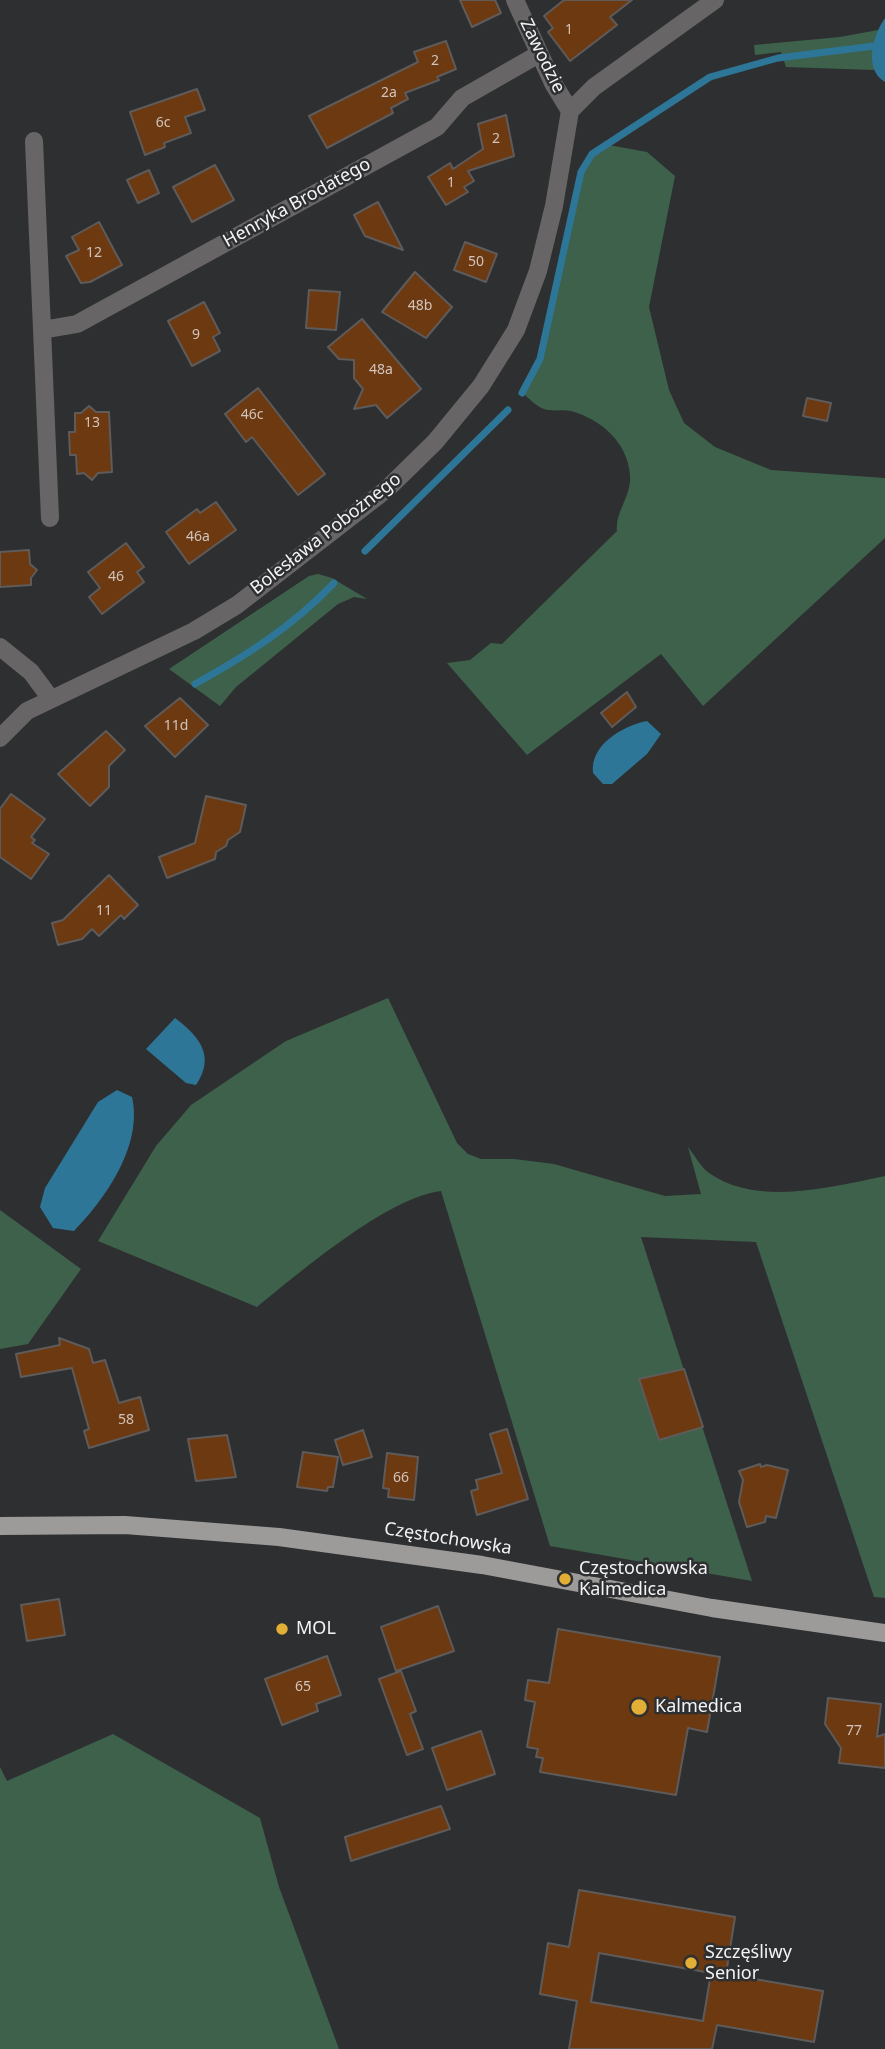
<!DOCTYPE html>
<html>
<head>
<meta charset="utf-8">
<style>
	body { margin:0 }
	canvas { display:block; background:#2e2f31 }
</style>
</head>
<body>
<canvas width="885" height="2049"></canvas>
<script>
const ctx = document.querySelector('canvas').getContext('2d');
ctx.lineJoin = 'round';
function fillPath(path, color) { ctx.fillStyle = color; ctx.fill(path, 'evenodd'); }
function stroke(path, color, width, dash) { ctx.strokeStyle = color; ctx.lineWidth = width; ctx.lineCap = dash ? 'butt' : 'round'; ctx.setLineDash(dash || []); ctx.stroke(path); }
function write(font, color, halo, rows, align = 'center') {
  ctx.font = font + ' "Noto Sans",sans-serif'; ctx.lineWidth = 5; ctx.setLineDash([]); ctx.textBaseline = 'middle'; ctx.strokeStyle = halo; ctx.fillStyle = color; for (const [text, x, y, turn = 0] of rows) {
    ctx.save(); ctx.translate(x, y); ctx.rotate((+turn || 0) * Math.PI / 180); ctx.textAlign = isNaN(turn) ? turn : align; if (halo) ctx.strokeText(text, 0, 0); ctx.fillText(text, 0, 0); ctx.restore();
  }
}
fillPath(new Path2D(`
	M 878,30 L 874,47 L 874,70 L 786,67 L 781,52 L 755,55 L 754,45 L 840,37 Z
	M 603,144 L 647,152 L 675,176 L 649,307 L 669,390 L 684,423 L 715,447 L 771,470 L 885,478 L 885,538 L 703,706 L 661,654 L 527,755 L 447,663 L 470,660 L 491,643 L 502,644 L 617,531 C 615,511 632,496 630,475 C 628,443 601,419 571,411 C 563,409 552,412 544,409 C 537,407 529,398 522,393 L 540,359 L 581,172 L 592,154 Z
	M 318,574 L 332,578 L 367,599 L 354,597 L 338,604 L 236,687 L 220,706 L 169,669 L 309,576 Z
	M 388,998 L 457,1143 L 468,1154 L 481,1159 L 514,1159 L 554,1164 L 665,1196 L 701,1194 L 688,1147 C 695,1156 701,1167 709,1173 C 757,1207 832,1187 885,1176 L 885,1598 L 874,1597 L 756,1242 L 641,1237 L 752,1581 L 550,1546 L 441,1191 C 388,1197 300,1272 257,1307 L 98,1241 L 156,1146 L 191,1105 L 286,1041 Z
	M 0,1210 L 81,1269 L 28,1344 L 0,1349 Z
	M 113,1734 L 260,1818 L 279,1887 L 339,2049 L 0,2049 L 0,1767 L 7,1781 Z`), '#3d614b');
fillPath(new Path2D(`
	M 885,18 L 885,82 C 863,69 873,35 885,18 Z
	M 647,721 L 661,734 L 647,754 L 612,784 L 603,784 L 593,773 C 590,745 622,726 647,721 Z
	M 175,1018 C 199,1036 216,1056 196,1085 L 186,1083 L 146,1049 Z
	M 117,1090 L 132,1097 C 143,1145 106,1198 74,1231 L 53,1228 L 40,1207 L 45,1188 L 98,1102 Z`), '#2e7697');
stroke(new Path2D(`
	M 522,393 L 540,359 L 581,172 L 592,154 L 710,77 L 778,58 L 874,46
	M 365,551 L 508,410
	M 195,684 C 247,655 292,627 334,583`), '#2e7697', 7);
const building = new Path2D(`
	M 460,0 L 495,0 L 501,13 L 472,27 Z
	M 564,0 L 632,0 L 610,17 L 617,25 L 570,61 L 548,32 L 553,28 L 544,16 Z
	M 446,41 L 456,69 L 437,77 L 439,80 L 405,93 L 408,99 L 391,108 L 393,113 L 327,148 L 309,116 L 418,62 L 414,52 Z
	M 197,89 L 205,110 L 185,117 L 191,133 L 164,143 L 165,147 L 145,155 L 130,112 Z
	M 506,115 L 514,156 L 468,171 L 474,181 L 464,187 L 468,192 L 446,205 L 428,177 L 450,163 L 453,169 L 483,149 L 478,124 Z
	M 215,165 L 234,200 L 192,222 L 173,187 Z
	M 149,170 L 159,193 L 138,203 L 127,180 Z
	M 378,202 L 403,250 L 365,236 L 354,215 Z
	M 99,222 L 122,265 L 90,282 L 81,283 L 66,256 L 79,250 L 72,237 Z
	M 465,242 L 497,254 L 486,282 L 454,270 Z
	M 415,272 L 452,307 L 426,338 L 382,312 Z
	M 309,290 L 340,292 L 336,330 L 306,328 Z
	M 204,302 L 220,333 L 213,337 L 220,351 L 192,366 L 168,321 Z
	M 362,319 L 421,389 L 387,418 L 376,405 L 354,409 L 363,389 L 354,378 L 354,360 L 339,359 L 328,347 Z
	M 258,388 L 325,474 L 298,495 L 252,437 L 246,442 L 225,414 Z
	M 807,398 L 831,403 L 827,421 L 803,416 Z
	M 89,406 L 96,412 L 109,412 L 112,472 L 98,473 L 92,480 L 84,473 L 77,474 L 76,455 L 70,455 L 69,432 L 75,432 L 75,413 L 81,413 Z
	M 216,502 L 236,530 L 189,564 L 166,532 L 197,509 L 200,513 Z
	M 126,543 L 144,567 L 137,572 L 144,582 L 102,614 L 89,597 L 100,588 L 88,572 Z
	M 29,550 L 30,564 L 37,570 L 31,578 L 31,585 L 0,587 L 0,552 Z
	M 627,692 L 636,707 L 612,727 L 601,713 Z
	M 180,698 L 208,725 L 175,757 L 145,726 Z
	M 106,731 L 125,750 L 109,766 L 109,787 L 90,806 L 58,774 Z
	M 11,794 L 45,819 L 31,837 L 35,840 L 32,843 L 49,854 L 31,879 L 0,857 L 0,809 Z
	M 206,796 L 246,805 L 240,832 L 228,840 L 226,846 L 216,852 L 215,859 L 167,878 L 159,857 L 195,843 Z
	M 109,875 L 138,905 L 124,919 L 121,915 L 99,936 L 92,929 L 82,939 L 58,945 L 52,923 L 63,920 Z
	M 59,1338 L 89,1349 L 93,1363 L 105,1360 L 119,1403 L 140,1397 L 149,1430 L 89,1448 L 84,1431 L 89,1429 L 72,1368 L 21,1377 L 16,1354 L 60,1345 Z
	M 684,1369 L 703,1427 L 659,1440 L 639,1379 Z
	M 507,1429 L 528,1499 L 477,1515 L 471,1491 L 478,1489 L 476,1480 L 502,1473 L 490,1434 Z
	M 363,1430 L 372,1457 L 343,1465 L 335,1440 Z
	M 227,1435 L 236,1477 L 196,1481 L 188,1439 Z
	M 303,1452 L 338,1457 L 333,1487 L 328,1487 L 327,1491 L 297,1487 Z
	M 387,1453 L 418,1457 L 414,1500 L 388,1497 L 389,1489 L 383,1488 Z
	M 760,1464 L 761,1467 L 767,1465 L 788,1470 L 776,1518 L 766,1516 L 765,1522 L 747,1527 L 739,1502 L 743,1480 L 739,1471 Z
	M 59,1599 L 65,1635 L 27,1641 L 21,1605 Z
	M 438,1606 L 454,1651 L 396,1671 L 381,1627 Z
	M 558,1629 L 720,1657 L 707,1732 L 688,1728 L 676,1795 L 540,1772 L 543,1758 L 536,1757 L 538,1749 L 527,1747 L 535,1702 L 525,1700 L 528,1680 L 549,1683 Z
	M 327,1656 L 341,1695 L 316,1704 L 318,1711 L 282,1725 L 265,1679 Z
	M 401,1671 L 416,1711 L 410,1714 L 423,1749 L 407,1755 L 379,1679 Z
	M 828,1698 L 881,1704 L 877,1737 L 885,1734 L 885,1768 L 839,1763 L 841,1748 L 825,1724 Z
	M 481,1731 L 495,1774 L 447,1790 L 432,1748 Z
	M 441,1806 L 450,1829 L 351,1861 L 345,1837 Z
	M 579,1890 L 735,1917 L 726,1974 L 823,1991 L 814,2042 L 717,2025 L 712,2049 L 569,2049 L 577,2001 L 540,1994 L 548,1943 L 569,1947 ZM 599,1953 L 711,1973 L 703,2021 L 591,2002 Z`);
fillPath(building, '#6c3911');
stroke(building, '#5e5b5a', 2);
stroke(new Path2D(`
	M 515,0 L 553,83 L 570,111
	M 34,141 L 50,518
	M 42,330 L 77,324 L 437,127 L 462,98 L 539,54
	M 0,647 L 31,672 L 51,699
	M 0,738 L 27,711 L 194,631 L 237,605 L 387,489 L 435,442 L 481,386 L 516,330 L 538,271 L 554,206 L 570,111 L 594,87 L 715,0`), '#676565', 18);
stroke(new Path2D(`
	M 0,1526 L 125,1525 L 279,1537 L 482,1565 L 712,1608 L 885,1633`), '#9d9b9a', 18);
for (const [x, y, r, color] of [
	[565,1579,7,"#e3ae35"],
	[282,1629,7,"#e3ae35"],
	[639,1707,9,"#e3ae35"],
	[691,1963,7,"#e3ae35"]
]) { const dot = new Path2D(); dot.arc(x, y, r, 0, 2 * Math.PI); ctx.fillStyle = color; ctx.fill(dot); stroke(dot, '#2e2f31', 2.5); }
write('14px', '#d1c4bc', null, [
	["1",569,30],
	["2",435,61],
	["2a",389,93],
	["6c",163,123],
	["2",496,139],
	["1",451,183],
	["12",94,253],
	["50",476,262],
	["48b",420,306],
	["9",196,335],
	["48a",381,370],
	["46c",252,415],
	["13",92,423],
	["46a",198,537],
	["46",116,577],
	["11d",176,726],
	["11",104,911],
	["58",126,1420],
	["66",401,1478],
	["65",303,1687],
	["77",854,1731]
]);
write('18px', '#f3f3f5', '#2e2f31', [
	["Zawodzie",542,56,64],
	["Henryka Brodatego",297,203,-29],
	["Bolesława Pobożnego",326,534,-38],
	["Częstochowska",448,1539,9]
]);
write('18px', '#f3f3f5', '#2e2f31', [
	["Częstochowska",579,1569],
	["Kalmedica",579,1590],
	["MOL",296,1629],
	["Kalmedica",655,1707],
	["Szczęśliwy",705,1953],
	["Senior",705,1974]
], 'left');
</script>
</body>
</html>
